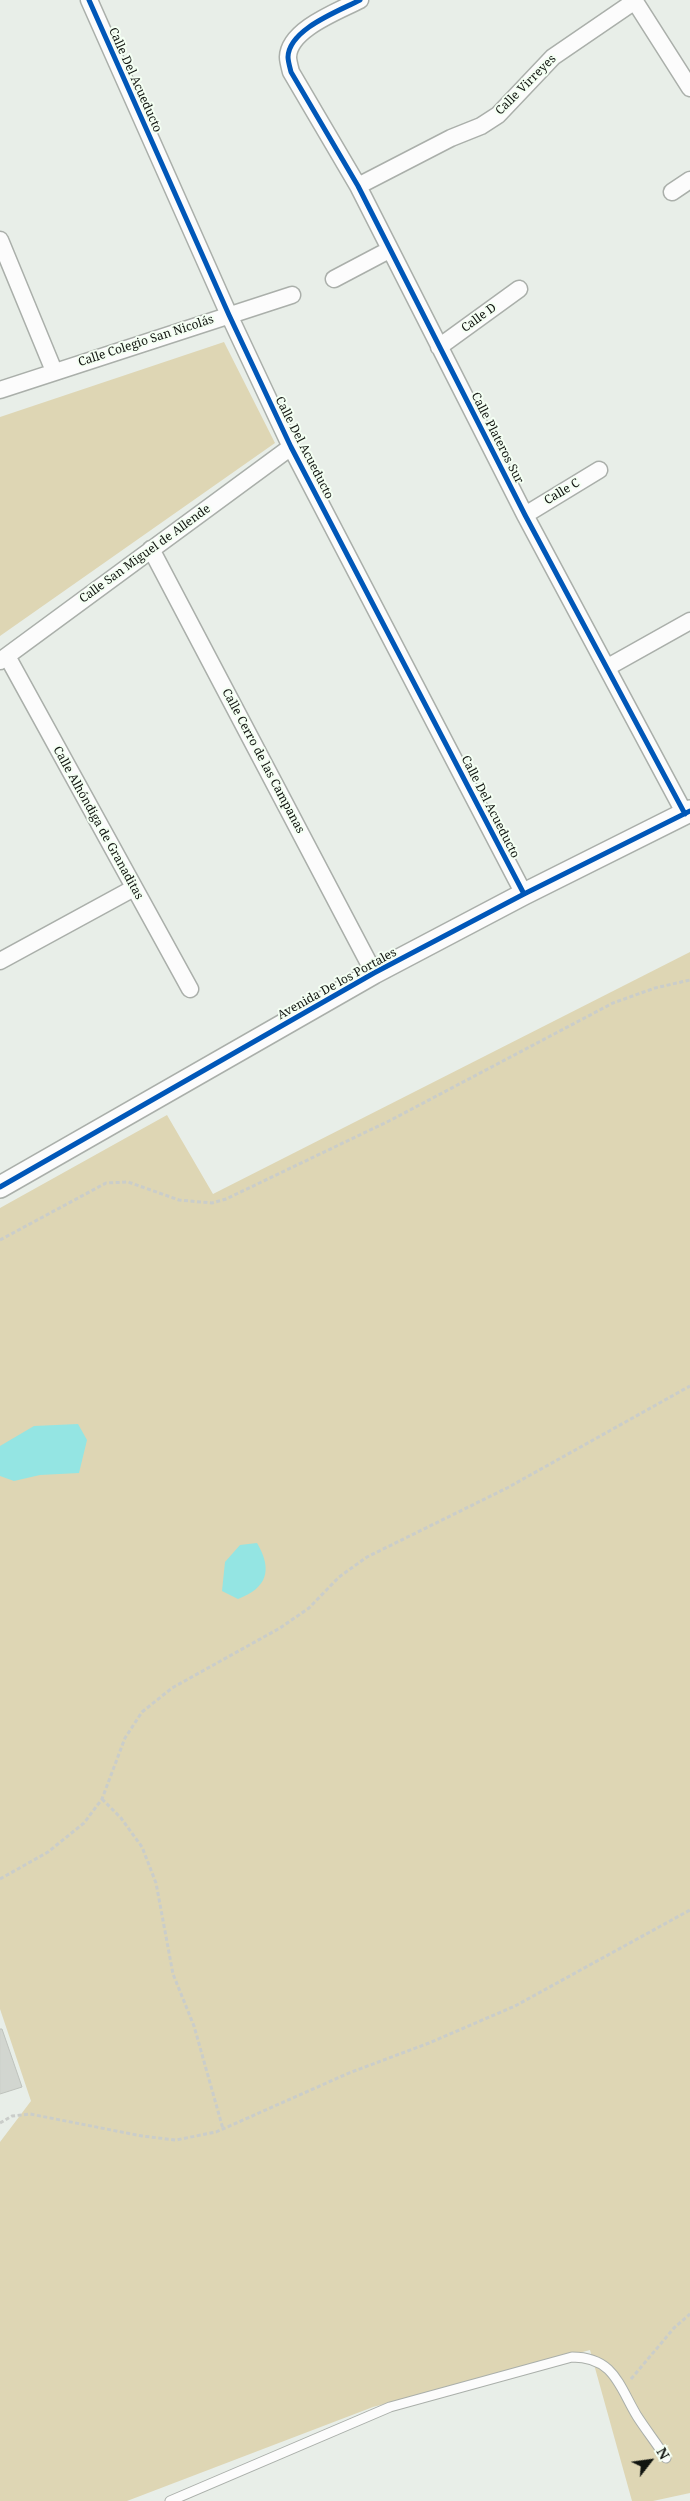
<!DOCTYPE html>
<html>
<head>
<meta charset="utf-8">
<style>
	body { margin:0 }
	#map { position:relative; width:690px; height:2501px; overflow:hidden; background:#e8eee8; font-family:"Noto Serif",serif }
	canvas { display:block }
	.north { position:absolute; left:625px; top:2436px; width:50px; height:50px; -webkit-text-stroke:4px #f4fff3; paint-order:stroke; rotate:60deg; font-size:14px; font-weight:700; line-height:20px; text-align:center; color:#111510 }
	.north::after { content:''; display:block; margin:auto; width:18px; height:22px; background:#111510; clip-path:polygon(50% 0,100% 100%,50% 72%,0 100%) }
</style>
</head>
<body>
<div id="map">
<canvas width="690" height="2501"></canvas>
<div class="north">N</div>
</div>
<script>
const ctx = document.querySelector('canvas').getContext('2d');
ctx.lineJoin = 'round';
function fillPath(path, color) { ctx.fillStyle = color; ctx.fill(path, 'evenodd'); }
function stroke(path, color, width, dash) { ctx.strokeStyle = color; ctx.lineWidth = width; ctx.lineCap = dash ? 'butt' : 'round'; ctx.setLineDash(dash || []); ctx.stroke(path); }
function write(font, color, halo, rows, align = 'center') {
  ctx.font = font + ' "Noto Serif",serif'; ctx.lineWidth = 4; ctx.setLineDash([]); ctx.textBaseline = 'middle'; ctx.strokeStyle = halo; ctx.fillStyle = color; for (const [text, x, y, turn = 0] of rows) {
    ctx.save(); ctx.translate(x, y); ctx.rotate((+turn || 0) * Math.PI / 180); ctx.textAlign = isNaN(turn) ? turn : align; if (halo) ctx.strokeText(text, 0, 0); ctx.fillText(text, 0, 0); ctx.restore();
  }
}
fillPath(new Path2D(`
	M 224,342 L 275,443 L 0,636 L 0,417 Z
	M 690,952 L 690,2493 L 653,2501 L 632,2501 L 590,2350 L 373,2407 L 127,2501 L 0,2501 L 0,2142 L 31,2101 L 0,2009 L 0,1208 L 167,1115 L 213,1194 Z`), '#ded6b4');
fillPath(new Path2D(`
	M 78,1424 L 87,1440 L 79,1473 L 40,1475 L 14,1481 L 0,1476 L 0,1446 L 34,1426 Z
	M 257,1543 C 273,1570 267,1588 238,1599 L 222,1591 L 225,1562 L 240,1545 Z`), '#94e5e3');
const building = new Path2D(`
	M 0,2029 L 2,2029 L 22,2087 L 0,2094 Z`);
fillPath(building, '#d2d6d0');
stroke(building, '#bec2bc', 1);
const service = new Path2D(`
	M 170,2501 L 390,2407 L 572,2357 C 614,2357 619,2386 637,2416 C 646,2430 657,2444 666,2458`);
const minor = new Path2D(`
	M 89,0 L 229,315 L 291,447 L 524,894
	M 360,0 C 339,11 289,29 288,57 C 288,61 290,68 291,72 L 358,186 L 525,515 L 685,814
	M 634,0 L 690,88
	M 358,186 L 451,138 L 481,126 L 498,115 L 553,57 L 635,1
	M 672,192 L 690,180
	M 0,240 L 54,371
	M 334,279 L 389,250
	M 439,347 L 519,289
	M 0,390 L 292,295
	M 525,515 L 599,470
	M 151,549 L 374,973
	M 7,656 L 190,989
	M 0,661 L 291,447
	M 608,667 L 690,621
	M 0,961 L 134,888`);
const tertiary = new Path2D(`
	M 0,1187 L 374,973 L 524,894 L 690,811`);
stroke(service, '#aaafaa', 11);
stroke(minor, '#aaafaa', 19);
stroke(tertiary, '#aaafaa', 24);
stroke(new Path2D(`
	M 0,1240 L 106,1183 L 128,1182 L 179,1200 L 212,1203 L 226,1199 L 391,1120 L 613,1003 L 655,988 L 690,980
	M 102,1799 L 121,1818 L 142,1847 L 156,1883 L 173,1974 L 194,2026 L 223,2129
	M 0,1879 L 48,1852 L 84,1823 L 102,1799 L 125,1738 L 142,1712 L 172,1688 L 280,1628 L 309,1608 L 339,1577 L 367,1557 L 507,1488 L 690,1386
	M 0,2123 L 12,2116 L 30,2114 L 142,2136 L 176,2140 L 216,2132 L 349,2073 L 429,2043 L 515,2006 L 690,1910
	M 631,2379 L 674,2328 L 690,2314`), '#cacdca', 3, [4, 2.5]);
stroke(service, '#fcfcfc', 9);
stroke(minor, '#fcfcfc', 16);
stroke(tertiary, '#fcfcfc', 21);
stroke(new Path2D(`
	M 89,0 L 229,315 L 291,447 L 524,894
	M 360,0 C 339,11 289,29 288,57 C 288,61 290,68 291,72 L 358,186 L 525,515 L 685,814
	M 0,1187 L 374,973 L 524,894 L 690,811`), '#0057b8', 5);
write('12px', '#111510', '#f4fff3', [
	["Calle Del Acueducto",135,80,66],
	["Calle Virreyes",526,85,-45],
	["Calle D",479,318,-36],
	["Calle Colegio San Nicolás",146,341,-18],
	["Calle Plateros Sur",497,438,63],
	["Calle Del Acueducto",304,448,63],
	["Calle C",562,492,-31],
	["Calle San Miguel de Allende",145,554,-36],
	["Calle Cerro de las Campanas",263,761,62],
	["Calle Del Acueducto",490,807,63],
	["Calle Alhóndiga de Granaditas",98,823,61],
	["Avenida De los Portales",337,984,-29]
]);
</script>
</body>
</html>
